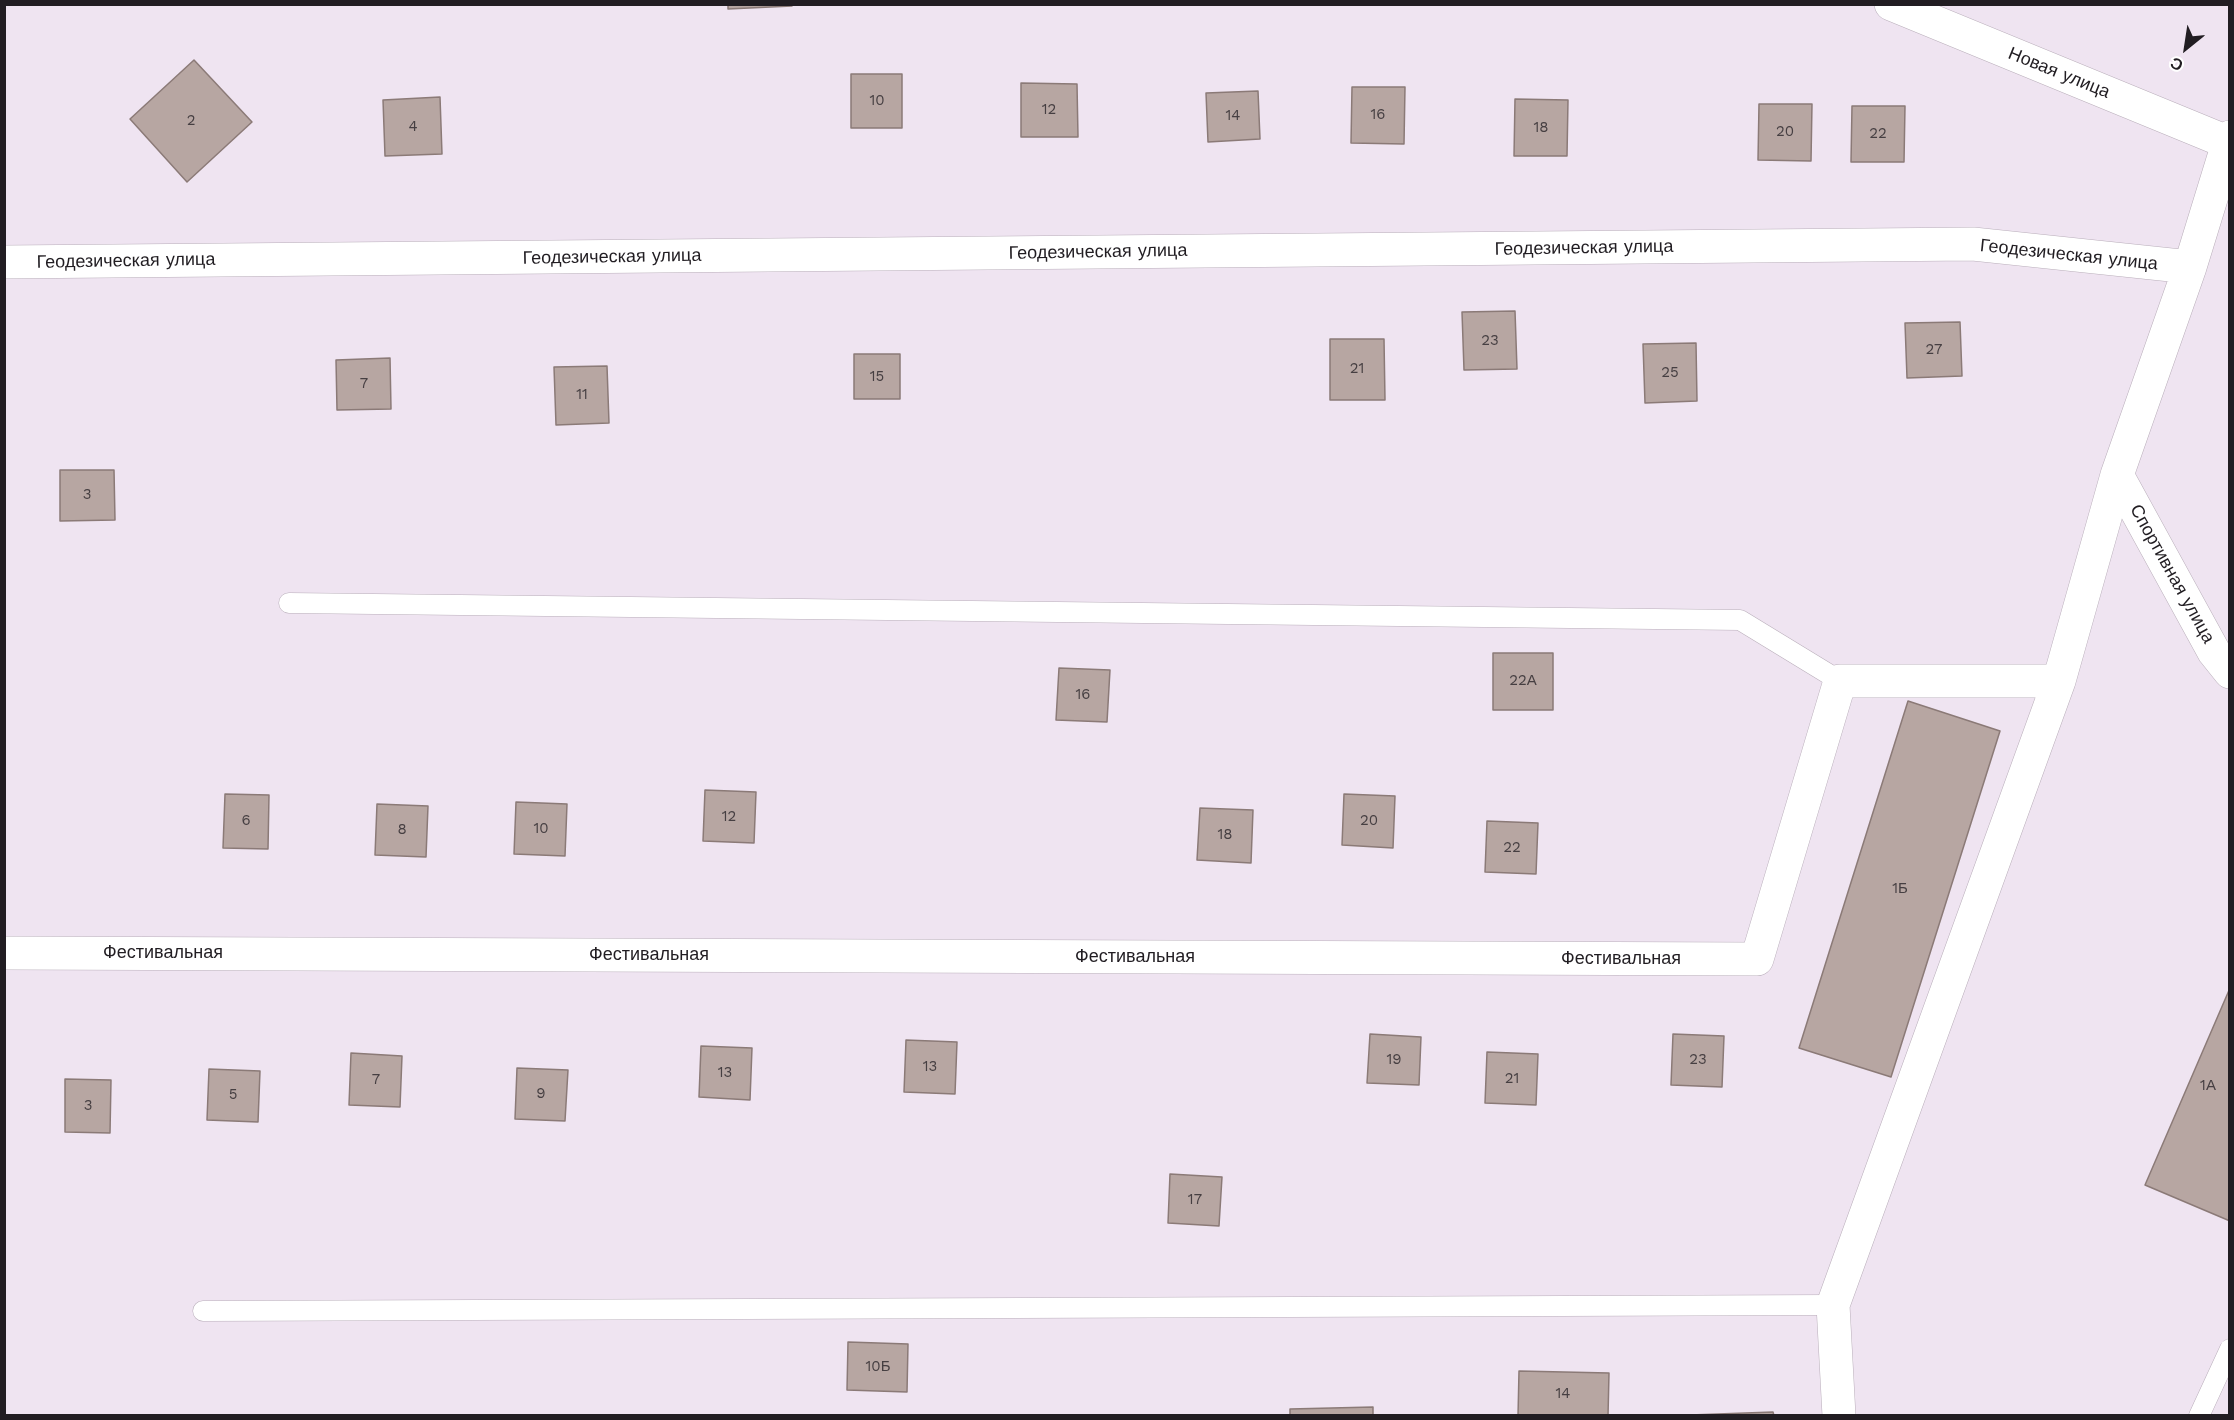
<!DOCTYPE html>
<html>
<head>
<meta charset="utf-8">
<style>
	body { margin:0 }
	#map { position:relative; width:2234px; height:1420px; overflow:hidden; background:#efe4f1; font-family:"Work Sans",sans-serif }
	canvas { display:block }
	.frame { position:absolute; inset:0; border:6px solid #211d22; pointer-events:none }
	.north { position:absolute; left:2156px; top:18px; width:60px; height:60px; -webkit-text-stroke:4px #fff; paint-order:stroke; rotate:210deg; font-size:16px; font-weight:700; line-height:24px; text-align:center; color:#211d22 }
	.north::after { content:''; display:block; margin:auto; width:21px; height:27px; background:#211d22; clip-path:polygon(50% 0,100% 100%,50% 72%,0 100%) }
</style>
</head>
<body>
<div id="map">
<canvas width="2234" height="1420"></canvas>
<div class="frame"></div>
<div class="north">С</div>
</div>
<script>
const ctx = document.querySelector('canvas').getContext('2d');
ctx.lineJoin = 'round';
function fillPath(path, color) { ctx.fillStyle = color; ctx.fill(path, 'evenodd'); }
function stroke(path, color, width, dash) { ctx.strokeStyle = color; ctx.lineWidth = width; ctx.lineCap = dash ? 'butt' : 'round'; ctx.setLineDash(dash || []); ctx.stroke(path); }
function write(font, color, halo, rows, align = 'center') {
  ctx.font = font + ' "Work Sans",sans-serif'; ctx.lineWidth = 6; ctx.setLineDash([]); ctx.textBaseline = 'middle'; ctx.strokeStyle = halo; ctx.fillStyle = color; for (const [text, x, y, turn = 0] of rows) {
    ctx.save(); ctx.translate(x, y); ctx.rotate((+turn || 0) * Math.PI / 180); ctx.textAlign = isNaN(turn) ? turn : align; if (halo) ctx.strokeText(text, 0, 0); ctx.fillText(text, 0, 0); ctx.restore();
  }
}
const building = new Path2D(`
	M 728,4 L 792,4 L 792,6 L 728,9 Z
	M 194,60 L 252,122 L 187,182 L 130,119 Z
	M 851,74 L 902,74 L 902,128 L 851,128 Z
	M 1021,83 L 1077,84 L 1078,137 L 1021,137 Z
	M 1352,87 L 1405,87 L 1404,144 L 1351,143 Z
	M 1258,91 L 1260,139 L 1208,142 L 1206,93 Z
	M 440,97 L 442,154 L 385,156 L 383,100 Z
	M 1515,99 L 1568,100 L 1567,156 L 1514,156 Z
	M 1759,104 L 1812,104 L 1811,161 L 1758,160 Z
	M 1852,106 L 1905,106 L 1904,162 L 1851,162 Z
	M 1515,311 L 1517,369 L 1464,370 L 1462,312 Z
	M 1960,322 L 1962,376 L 1907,378 L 1905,323 Z
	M 1330,339 L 1384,339 L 1385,400 L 1330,400 Z
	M 1696,343 L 1697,401 L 1645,403 L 1643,344 Z
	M 854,354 L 900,354 L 900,399 L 854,399 Z
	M 390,358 L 391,409 L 337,410 L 336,360 Z
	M 607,366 L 609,423 L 556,425 L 554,367 Z
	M 60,470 L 114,470 L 115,520 L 60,521 Z
	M 1493,653 L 1553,653 L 1553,710 L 1493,710 Z
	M 1059,668 L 1110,670 L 1107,722 L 1056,720 Z
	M 1908,701 L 2000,731 L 1891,1077 L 1799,1048 Z
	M 705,790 L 756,792 L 754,843 L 703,841 Z
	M 225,794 L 269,795 L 268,849 L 223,848 Z
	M 1344,794 L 1395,796 L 1393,848 L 1342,845 Z
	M 516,802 L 567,804 L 565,856 L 514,854 Z
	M 377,804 L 428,806 L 426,857 L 375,855 Z
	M 1200,808 L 1253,810 L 1251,863 L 1197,860 Z
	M 1487,821 L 1538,823 L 1536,874 L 1485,872 Z
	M 2230,988 L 2230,1221 L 2145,1185 Z
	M 1370,1034 L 1421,1037 L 1419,1085 L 1367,1083 Z
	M 1673,1034 L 1724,1036 L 1722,1087 L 1671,1085 Z
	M 906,1040 L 957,1042 L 955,1094 L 904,1092 Z
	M 701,1046 L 752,1048 L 750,1100 L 699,1097 Z
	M 1487,1052 L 1538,1054 L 1536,1105 L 1485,1103 Z
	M 351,1053 L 402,1056 L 400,1107 L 349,1105 Z
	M 517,1068 L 568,1070 L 565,1121 L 515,1119 Z
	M 209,1069 L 260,1071 L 258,1122 L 207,1120 Z
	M 65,1079 L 111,1080 L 110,1133 L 65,1132 Z
	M 1170,1174 L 1222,1177 L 1219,1226 L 1168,1223 Z
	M 848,1342 L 908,1344 L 907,1392 L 847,1390 Z
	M 1519,1371 L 1609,1373 L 1608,1416 L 1518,1416 Z
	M 1373,1407 L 1373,1416 L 1290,1416 L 1290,1409 Z
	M 1773,1412 L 1774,1416 L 1690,1415 Z`);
fillPath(building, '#b7a6a2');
stroke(building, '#8b7a77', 1.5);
const lane = new Path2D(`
	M 289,603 L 1740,620 L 1840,681
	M 203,1311 L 1833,1305
	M 2199,1416 L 2230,1349`);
const street = new Path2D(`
	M 1891,4 L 2227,142
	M 4,262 L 1973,244 L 2190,267
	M 2117,475 L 2214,652 L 2230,672
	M 4,953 L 1757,959 L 1840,681 L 2059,681
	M 1839,1416 L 1833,1305 L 2059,681 L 2117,475 L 2190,267 L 2230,137`);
stroke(lane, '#b9aeba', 21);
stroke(street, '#b9aeba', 34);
stroke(lane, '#fff', 20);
stroke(street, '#fff', 33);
write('15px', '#463f42', null, [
	["10",877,101],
	["12",1049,110],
	["16",1378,115],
	["14",1233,116],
	["2",191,121],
	["4",413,127],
	["18",1541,128],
	["20",1785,132],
	["22",1878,134],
	["23",1490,341],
	["27",1934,350],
	["21",1357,369],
	["25",1670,373],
	["15",877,377],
	["7",364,384],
	["11",582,395],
	["3",87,495],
	["22А",1523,681],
	["16",1083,695],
	["12",729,817],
	["6",246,821],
	["20",1369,821],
	["10",541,829],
	["8",402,830],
	["18",1225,835],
	["22",1512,848],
	["1Б",1900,889],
	["19",1394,1060],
	["23",1698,1060],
	["13",930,1067],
	["13",725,1073],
	["21",1512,1079],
	["7",376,1080],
	["1А",2208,1086],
	["9",541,1094],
	["5",233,1095],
	["3",88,1106],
	["17",1195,1200],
	["10Б",878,1367],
	["14",1563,1394]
]);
write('18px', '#211d22', '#fff', [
	["Новая улица",2059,73,22],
	["Геодезическая улица",1584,248,-1],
	["Геодезическая улица",1098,252,-1],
	["Геодезическая улица",2069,255,6],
	["Геодезическая улица",612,257,-1],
	["Геодезическая улица",126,261,-1],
	["Спортивная улица",2172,574,61],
	["Фестивальная",163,953],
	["Фестивальная",649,955],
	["Фестивальная",1135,957],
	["Фестивальная",1621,959]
]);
</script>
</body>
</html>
